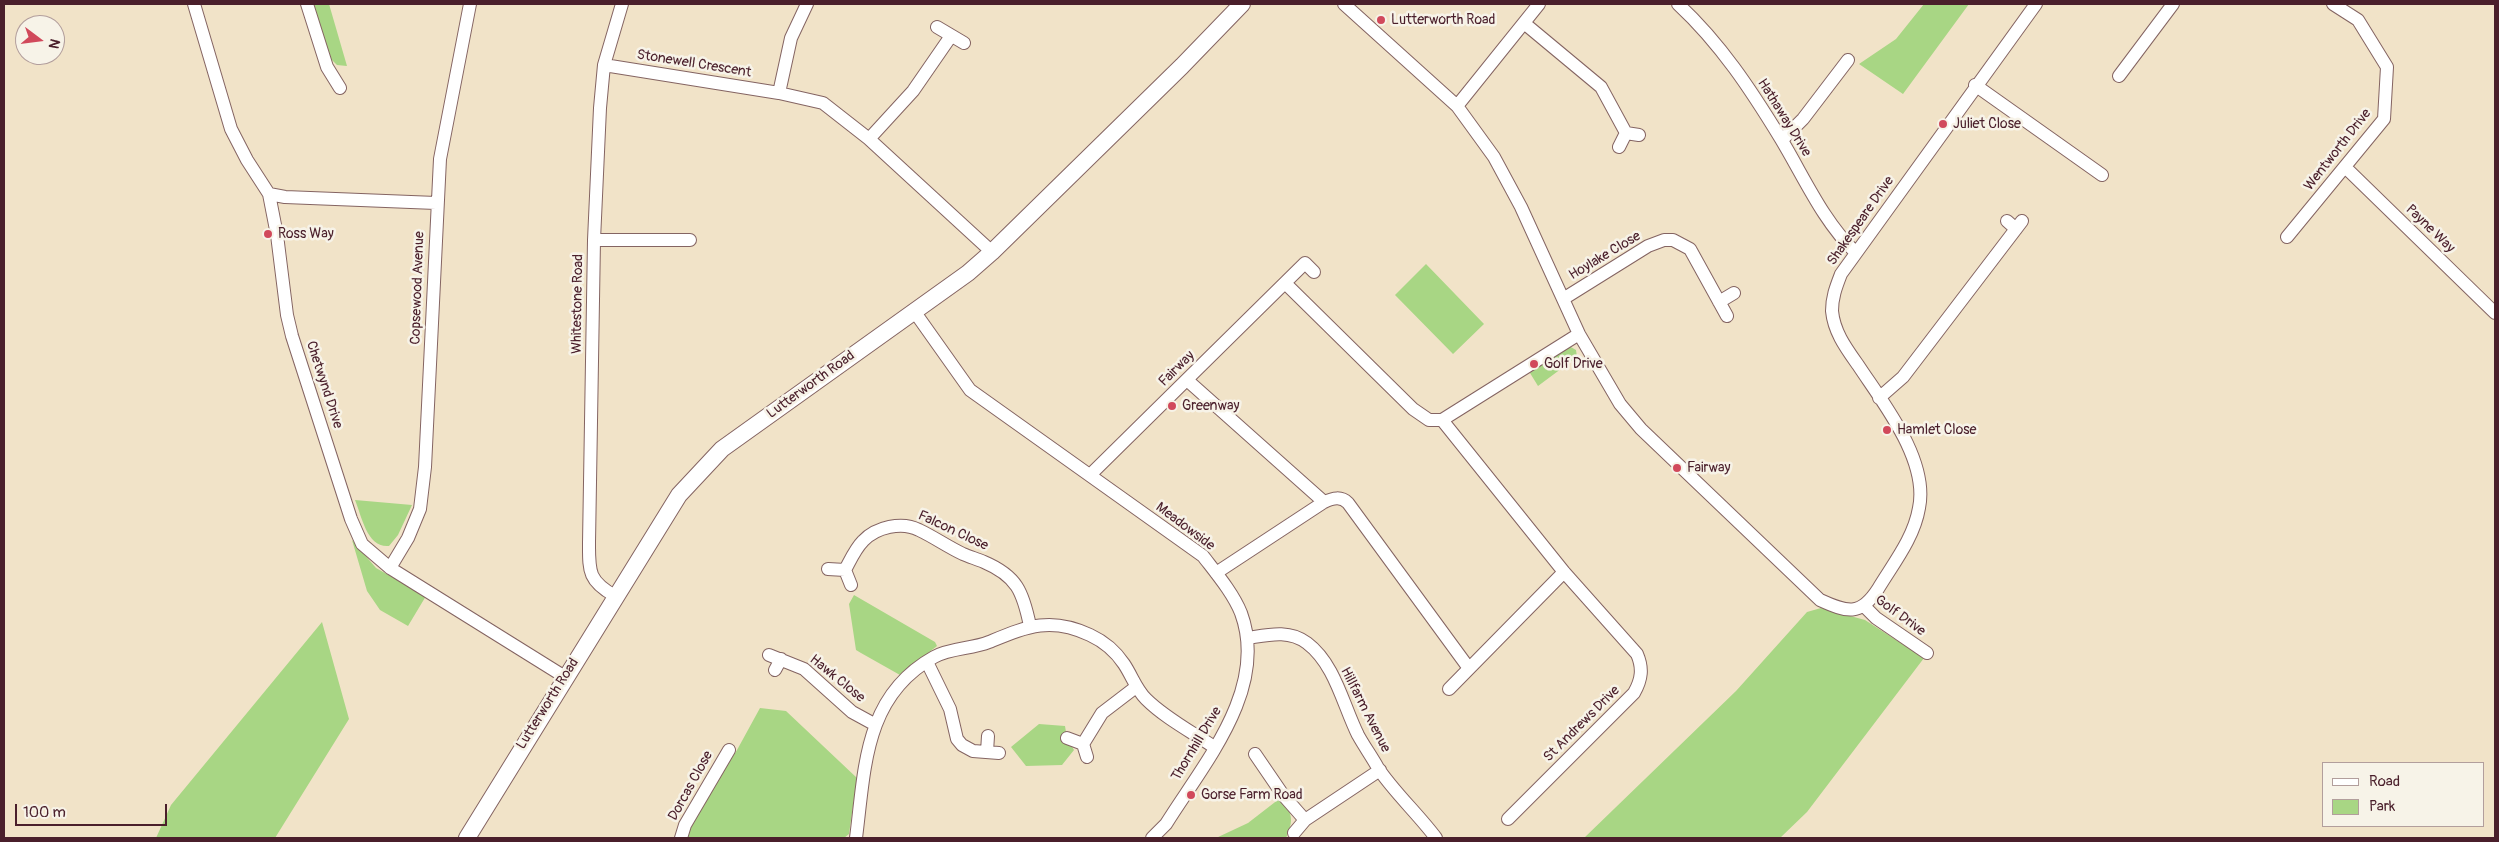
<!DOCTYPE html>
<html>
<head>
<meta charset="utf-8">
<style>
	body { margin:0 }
	#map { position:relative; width:2499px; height:842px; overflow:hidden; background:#f1e3c8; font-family:Pangolin,sans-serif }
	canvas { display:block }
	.frame { position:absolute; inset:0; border:5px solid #4a1f2b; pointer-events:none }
	.legend { position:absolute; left:2322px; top:762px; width:162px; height:65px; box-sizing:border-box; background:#f7f3e8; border:1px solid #b29e9c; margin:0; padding:6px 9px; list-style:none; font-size:15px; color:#4a1f2b }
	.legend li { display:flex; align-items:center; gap:10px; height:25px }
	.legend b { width:25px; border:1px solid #b29e9c }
	.north { position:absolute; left:15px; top:15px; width:50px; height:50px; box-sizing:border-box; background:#f7f3e8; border:1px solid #b29e9c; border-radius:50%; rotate:105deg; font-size:14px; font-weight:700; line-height:20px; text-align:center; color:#4a1f2b }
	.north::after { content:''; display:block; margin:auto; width:18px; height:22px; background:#d1495b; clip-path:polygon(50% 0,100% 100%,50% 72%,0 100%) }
	.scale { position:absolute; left:15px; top:804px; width:152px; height:22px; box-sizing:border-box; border:2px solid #4a1f2b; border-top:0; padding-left:6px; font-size:15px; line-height:18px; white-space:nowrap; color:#4a1f2b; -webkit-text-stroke:4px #f7f3e8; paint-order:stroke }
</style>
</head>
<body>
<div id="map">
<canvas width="2499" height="842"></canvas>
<div class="frame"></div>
<ul class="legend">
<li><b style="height:6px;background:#fff"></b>Road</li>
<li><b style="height:14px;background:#a8d684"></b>Park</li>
</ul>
<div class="north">N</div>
<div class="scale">100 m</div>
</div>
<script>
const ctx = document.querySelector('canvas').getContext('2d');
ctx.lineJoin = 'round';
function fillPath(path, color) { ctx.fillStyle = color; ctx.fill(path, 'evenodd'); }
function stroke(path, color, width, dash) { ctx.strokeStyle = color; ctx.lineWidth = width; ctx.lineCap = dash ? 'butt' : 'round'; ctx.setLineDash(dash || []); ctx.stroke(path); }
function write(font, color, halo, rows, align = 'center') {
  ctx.font = font + ' Pangolin,sans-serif'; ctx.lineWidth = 5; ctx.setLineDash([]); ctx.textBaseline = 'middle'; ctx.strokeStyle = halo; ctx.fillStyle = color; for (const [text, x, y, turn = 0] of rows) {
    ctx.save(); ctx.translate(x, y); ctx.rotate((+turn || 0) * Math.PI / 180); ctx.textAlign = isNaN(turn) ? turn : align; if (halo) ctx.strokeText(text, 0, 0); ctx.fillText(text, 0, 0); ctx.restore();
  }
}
fillPath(new Path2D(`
	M 312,4 L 329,4 L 347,66 L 337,65 L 328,56 Z
	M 1924,4 L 1969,4 L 1903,94 L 1859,64 L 1896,39 Z
	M 1426,264 L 1484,324 L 1453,354 L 1395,295 Z
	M 1569,346 L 1576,350 L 1577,357 L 1538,386 L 1530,373 Z
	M 355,500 L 412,505 L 398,535 L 389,546 C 367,548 362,517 355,500 Z
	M 352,540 L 376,568 L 426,596 L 408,626 L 380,610 L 367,591 Z
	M 854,595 L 935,642 L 937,646 L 900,675 L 861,653 L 856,650 L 849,604 Z
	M 1821,608 L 1865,620 L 1924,658 L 1807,812 L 1780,838 L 1584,838 L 1736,691 L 1807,612 Z
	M 322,622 L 349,719 L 275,838 L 156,838 L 171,805 Z
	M 760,708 L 786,711 L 857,778 L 849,834 L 844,838 L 685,838 L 692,820 L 737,750 Z
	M 1039,724 L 1065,726 L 1067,738 L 1074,750 L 1062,765 L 1026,766 L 1011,747 Z
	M 1279,799 C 1293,811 1294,821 1286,838 L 1216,838 L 1248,823 Z`), '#a8d684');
const minor = new Path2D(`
	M 194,4 L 231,129 L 247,160 L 269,194 L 277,235 L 287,315 L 292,336 L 351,519 L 362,544 L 390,568 L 565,677
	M 307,4 L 327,67 L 340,88
	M 1344,4 L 1457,106 L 1494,157 L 1521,207 L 1579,334 L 1620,404 L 1641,429 L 1820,600 C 1847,612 1860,617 1878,589 C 1893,564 1914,538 1919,508 C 1929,460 1883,403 1858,365 C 1846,348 1834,332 1832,311 C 1832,297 1836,287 1841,274 L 2036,4
	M 1678,4 C 1721,44 1751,90 1781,139 C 1805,179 1823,221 1856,253
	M 1524,23 L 1601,87 L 1626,133
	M 937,27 L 964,43
	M 604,65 L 779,93 L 823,103 L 869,139 L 992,252
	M 2119,76 L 2173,4
	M 1975,85 L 2102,175
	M 779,93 L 791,38 L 807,4
	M 1457,106 L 1539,4
	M 869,139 L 913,91 L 951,36
	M 1782,140 L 1803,119 L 1848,60
	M 1619,147 L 1626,133 L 1639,135
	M 2345,167 L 2495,313
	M 269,194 L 285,197 L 436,203
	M 2007,221 L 2016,229
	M 2287,237 L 2384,119 L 2387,67 L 2358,20 L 2333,4
	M 594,240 L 690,240
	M 1285,283 L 1413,409 L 1429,420 L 1442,420 L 1579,334
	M 1563,299 L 1648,246 L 1664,240 L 1673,240 L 1690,249 L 1727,316
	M 1719,302 L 1734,293
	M 914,311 L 970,390 L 1203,556 C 1216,573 1233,593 1241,613 C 1269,689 1204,763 1166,824 L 1152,838
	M 1187,380 L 1324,502
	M 1879,398 L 1903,377 L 2022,221
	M 1442,420 L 1564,572 L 1637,654 C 1643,668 1642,679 1634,693 L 1508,819
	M 1090,475 L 1305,263 L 1314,272
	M 390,568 L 408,538 L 420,509 L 425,467 L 440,159 L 470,4
	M 828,569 L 845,570 L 851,585
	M 845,570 C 850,561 855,549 863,541 C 876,527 902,521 919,530 C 934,537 948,547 963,554 C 970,557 977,559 984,562 C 1017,576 1023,592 1030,626
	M 1216,573 L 1324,502 C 1333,498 1341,496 1348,503 L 1468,667
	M 615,596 C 588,581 589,571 589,543 L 594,240 L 600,108 L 604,65 L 622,4
	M 1864,606 L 1876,618 L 1927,653
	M 1248,638 C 1267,635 1289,629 1307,643 C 1335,664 1343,705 1358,735 C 1364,746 1372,757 1378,768 C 1393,791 1419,815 1436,838
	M 769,655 L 804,669 L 852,712 L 874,724
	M 927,662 L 950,709 L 957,739 L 962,745 L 973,751 L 999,753
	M 775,670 L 781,659
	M 1449,689 L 1564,572
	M 1067,738 L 1083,744 L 1087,757
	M 1083,744 L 1102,713 L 1136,687
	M 987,752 L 988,736
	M 1255,754 L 1283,795 L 1305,820
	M 1294,833 L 1305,820 L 1380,770
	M 681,838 L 685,825 L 729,750
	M 856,838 C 865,768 864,696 934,657 C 950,648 972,649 989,642 C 1026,627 1050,616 1090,635 C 1103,641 1116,652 1124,664 C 1132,676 1136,689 1146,699 C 1165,718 1192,732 1214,747`);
const major = new Path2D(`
	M 467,838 L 679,495 L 722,449 L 968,273 L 992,252 L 1182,66 L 1242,4`);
stroke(minor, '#846462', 14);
stroke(major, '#846462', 18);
stroke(minor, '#fff', 12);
stroke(major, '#fff', 16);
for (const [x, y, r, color] of [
	[1381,20,5,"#d1495b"],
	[1943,124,5,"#d1495b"],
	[268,234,5,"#d1495b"],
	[1534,364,5,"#d1495b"],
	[1172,406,5,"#d1495b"],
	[1887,430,5,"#d1495b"],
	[1677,468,5,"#d1495b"],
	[1191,795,5,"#d1495b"]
]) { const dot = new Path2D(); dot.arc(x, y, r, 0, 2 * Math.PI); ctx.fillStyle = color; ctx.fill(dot); stroke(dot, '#f7f3e8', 2); }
write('14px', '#4a1f2b', '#f7f3e8', [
	["Lutterworth Road",1391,20],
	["Juliet Close",1953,124],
	["Ross Way",278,234],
	["Golf Drive",1544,364],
	["Greenway",1182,406],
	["Hamlet Close",1897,430],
	["Fairway",1687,468],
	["Gorse Farm Road",1201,795]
], 'left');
write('14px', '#4a1f2b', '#f7f3e8', [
	["Stonewell Crescent",694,64,9],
	["Hathaway Drive",1784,118,58],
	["Wentworth Drive",2338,150,-52],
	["Shakespeare Drive",1861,221,-55],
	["Payne Way",2430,229,44],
	["Hoylake Close",1605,256,-31],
	["Copsewood Avenue",418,288,-88],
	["Whitestone Road",578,304,-89],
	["Fairway",1177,369,-45],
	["Chetwynd Drive",324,385,72],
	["Lutterworth Road",811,385,-36],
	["Meadowside",1185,527,37],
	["Falcon Close",953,531,25],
	["Golf Drive",1900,616,36],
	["Hawk Close",837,679,39],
	["Lutterworth Road",548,704,-58],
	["Hillfarm Avenue",1365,710,63],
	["St Andrews Drive",1582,724,-45],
	["Thornhill Drive",1197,744,-59],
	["Dorcas Close",691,786,-61]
]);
</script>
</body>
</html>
